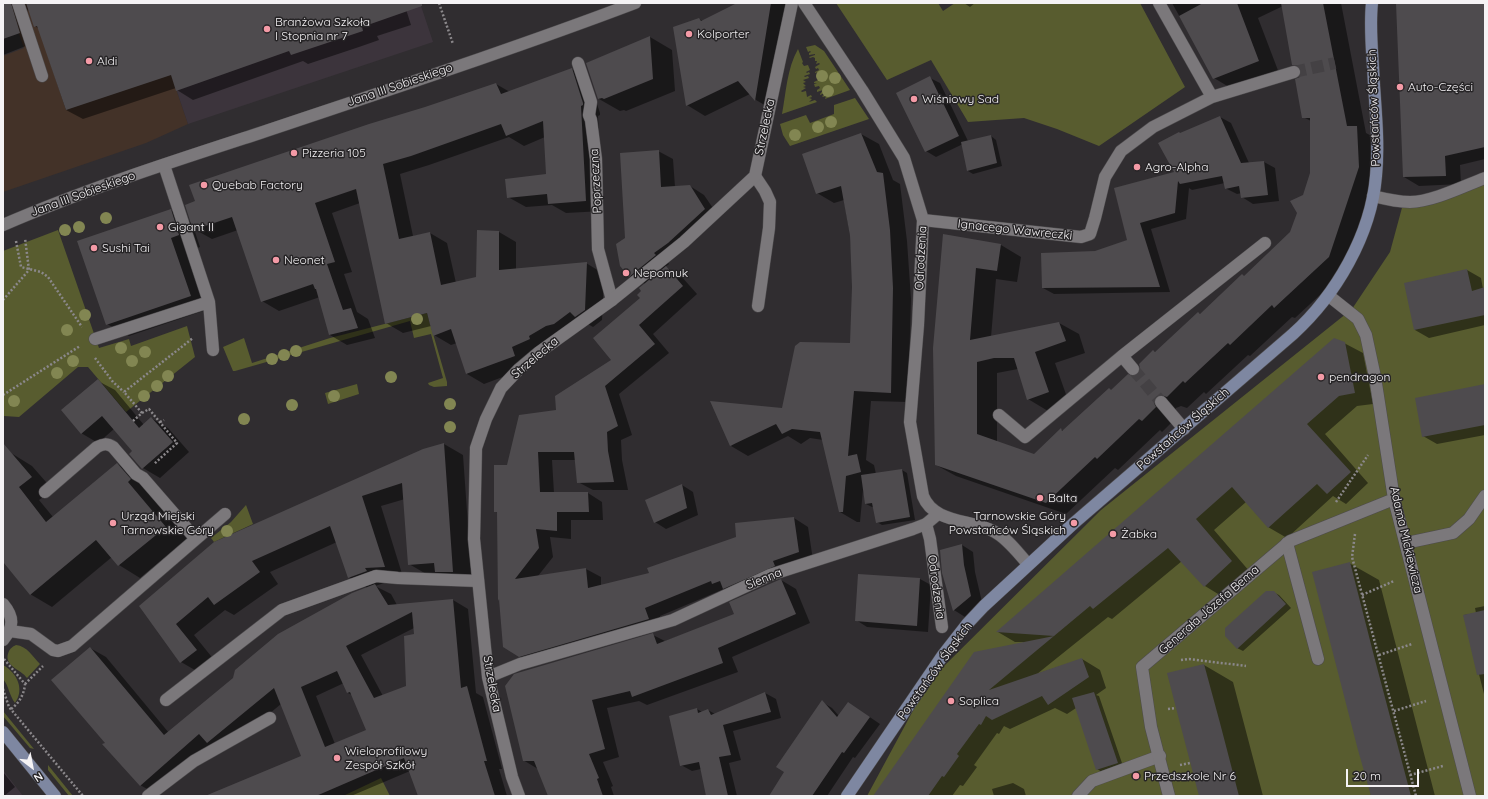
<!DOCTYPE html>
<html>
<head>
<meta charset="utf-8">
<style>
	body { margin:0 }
	#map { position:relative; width:1488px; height:799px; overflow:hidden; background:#302d30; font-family:Quicksand,sans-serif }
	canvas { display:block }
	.frame { position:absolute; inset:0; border:4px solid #f5f3f5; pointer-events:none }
	.north { position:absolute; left:12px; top:747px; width:40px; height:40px; -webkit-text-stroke:3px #262426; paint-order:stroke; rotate:148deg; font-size:11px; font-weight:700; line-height:16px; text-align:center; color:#f5f3f5 }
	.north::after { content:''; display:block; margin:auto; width:14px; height:18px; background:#f5f3f5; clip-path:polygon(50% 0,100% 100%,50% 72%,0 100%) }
	.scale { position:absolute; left:1346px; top:769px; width:73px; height:18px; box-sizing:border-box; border:2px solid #f5f3f5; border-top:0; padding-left:5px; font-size:12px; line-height:14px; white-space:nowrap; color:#f5f3f5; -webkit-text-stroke:3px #262426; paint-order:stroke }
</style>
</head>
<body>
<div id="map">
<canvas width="1488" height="799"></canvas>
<div class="frame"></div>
<div class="north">N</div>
<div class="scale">20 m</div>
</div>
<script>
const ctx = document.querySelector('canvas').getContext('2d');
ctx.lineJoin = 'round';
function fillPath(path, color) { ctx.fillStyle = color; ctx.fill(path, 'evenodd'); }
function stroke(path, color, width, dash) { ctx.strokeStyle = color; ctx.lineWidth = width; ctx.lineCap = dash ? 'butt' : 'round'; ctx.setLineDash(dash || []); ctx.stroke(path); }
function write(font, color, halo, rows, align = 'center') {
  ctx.font = font + ' Quicksand,sans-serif'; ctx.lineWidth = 3; ctx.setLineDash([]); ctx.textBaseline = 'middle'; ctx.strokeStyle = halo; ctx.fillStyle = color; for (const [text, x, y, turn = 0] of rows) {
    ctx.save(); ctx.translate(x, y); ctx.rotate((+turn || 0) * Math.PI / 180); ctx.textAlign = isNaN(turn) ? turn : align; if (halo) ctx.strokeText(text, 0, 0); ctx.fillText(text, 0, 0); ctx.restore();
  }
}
fillPath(new Path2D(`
	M 8,3 L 147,3 L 188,124 L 146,143 L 3,192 L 3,56 L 24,48 Z`), '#433228');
fillPath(new Path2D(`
	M 147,3 L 420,3 L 433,42 L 188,124 Z
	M 3,770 L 23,796 L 3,796 Z`), '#3c343c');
fillPath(new Path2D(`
	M 836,3 L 938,3 L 943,11 L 955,3 L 1140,3 L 1185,87 L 1099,146 L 1057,129 L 1024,118 L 968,122 L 931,60 L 887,80 Z
	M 815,45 L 824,51 L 850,90 L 825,99 L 826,96 L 823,97 L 822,96 L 826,94 L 825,93 L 820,95 L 820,94 L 823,90 L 817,92 L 817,90 L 820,88 L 819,86 L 815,87 L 814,84 L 817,83 L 814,83 L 814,82 L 820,79 L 819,72 L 815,73 L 815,72 L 819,70 L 818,68 L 816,69 L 815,67 L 820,64 L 819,63 L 816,64 L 817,61 L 815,61 L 815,58 L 813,57 L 810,58 L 809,57 L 815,55 L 815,54 L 809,55 L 809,53 L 811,52 L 810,51 L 808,52 L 806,47 Z
	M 798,49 L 803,62 L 802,63 L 804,66 L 808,65 L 810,70 L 806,72 L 807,73 L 809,72 L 810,74 L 804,76 L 805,77 L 808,76 L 809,78 L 803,80 L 806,82 L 803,83 L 806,86 L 803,87 L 806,88 L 801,91 L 802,92 L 806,91 L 807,97 L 811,95 L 812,97 L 809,98 L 812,99 L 809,102 L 815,100 L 817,102 L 782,114 C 786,93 787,68 798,49 Z
	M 855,98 L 869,119 L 790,146 L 783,135 L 780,124 L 806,115 L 810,123 L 834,114 L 834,105 Z
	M 1485,177 L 1485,796 L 867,796 L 929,681 L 1101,510 L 1352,309 L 1390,252 L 1403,204 Z
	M 58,230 L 99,348 L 129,339 L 131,346 L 187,326 L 195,357 L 126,412 L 88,367 L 78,367 L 19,417 L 4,416 L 3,417 L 3,251 Z
	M 427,313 L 447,382 L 447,386 L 434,387 L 429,385 L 428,383 L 443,378 L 431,334 L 414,338 L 410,321 L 235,371 L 233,371 L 223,347 L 244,338 L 252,363 L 330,338 Z
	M 357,384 L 359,394 L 328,404 L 325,393 Z
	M 246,505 L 253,524 L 214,542 L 211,538 L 231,522 Z
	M 16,645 C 27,646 33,657 40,664 L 27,678 C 21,669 2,666 9,651 C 11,648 12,647 16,645 Z
	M 3,665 C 17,673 25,689 15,703 C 9,695 9,686 3,679 Z
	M 3,711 L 34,749 L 30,748 L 3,716 Z
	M 48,765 L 73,796 L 69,796 L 48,770 Z
	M 381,778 L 390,796 L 343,796 Z`), '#585c2f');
fillPath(new Path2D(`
	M 3,3 L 404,3 L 411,25 L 377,36 L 379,40 L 359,47 L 308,64 L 303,61 L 193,100 L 177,90 L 176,88 L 83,119 L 66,110 L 39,29 L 35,26 L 28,9 L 27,12 L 36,42 L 3,55 Z
	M 739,3 L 787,3 L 773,110 L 756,100 L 750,94 L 705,116 L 687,105 L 699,19 L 703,21 Z
	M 964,3 L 975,3 L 970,7 Z
	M 1172,3 L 1341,3 L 1366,133 L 1377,139 L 1379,179 L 1349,268 L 1295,318 L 1292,317 L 1250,356 L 1248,355 L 1206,394 L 1204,392 L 1187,408 L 1181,406 L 1176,408 L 1173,415 L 1175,419 L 1162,432 L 1160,430 L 1118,470 L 1115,468 L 1066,514 L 956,476 L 936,465 L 944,235 L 1001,245 L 1021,257 L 1017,282 L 996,279 L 991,337 L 1059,323 L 1079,334 L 1085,353 L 1055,363 L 1069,403 L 1048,411 L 1028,399 L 1018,369 L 997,373 L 997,442 L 1035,455 L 1061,430 L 1064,431 L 1112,391 L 1139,375 L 1153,351 L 1156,352 L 1198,313 L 1201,314 L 1245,277 L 1291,233 L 1311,173 L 1311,121 L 1303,117 L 1301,77 L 1302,69 L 1293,64 L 1283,6 L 1258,18 L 1279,73 L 1234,90 L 1214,78 Z
	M 1398,3 L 1485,3 L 1485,159 L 1460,165 L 1461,184 L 1419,186 L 1404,177 Z
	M 650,37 L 672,50 L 675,91 L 626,111 L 624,110 L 620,111 L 599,99 L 587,63 Z
	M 572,69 L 589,80 L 600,113 L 600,115 L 598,116 L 603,211 L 566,213 L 552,205 L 526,207 L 508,197 L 547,175 L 545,137 L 524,146 L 509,137 L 429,165 L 400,174 L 413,236 L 430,233 L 447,243 L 456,283 L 477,278 L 499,232 L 516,242 L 516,270 L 586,263 L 604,274 L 602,320 L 593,327 L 586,323 L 529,357 L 532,366 L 484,384 L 467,374 L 457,343 L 451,345 L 434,335 L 431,326 L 403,333 L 386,323 L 360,203 L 332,213 L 352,272 L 344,274 L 357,312 L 368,319 L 375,338 L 347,345 L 330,335 L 320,297 L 279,311 L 262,301 L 238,230 L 212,239 L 194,229 L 200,247 L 192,250 L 212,308 L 129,336 L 107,324 L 171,210 L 192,223 L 426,108 L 496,84 L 510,92 Z
	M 930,78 L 940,83 L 968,141 L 991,136 L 996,140 L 1002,166 L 973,174 L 968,171 L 963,144 L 936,157 L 926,151 Z
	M 1220,117 L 1231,123 L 1249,163 L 1264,162 L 1275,168 L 1279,201 L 1253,204 L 1242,197 L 1242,193 L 1237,194 L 1225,188 L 1225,183 L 1192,190 L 1189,188 L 1186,219 L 1151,229 L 1170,292 L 1054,294 L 1043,288 L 1095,252 L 1128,240 L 1115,189 L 1175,173 L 1181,134 Z
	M 861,134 L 879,144 L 893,180 L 900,184 L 907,241 L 911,299 L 908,402 L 871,401 L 866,460 L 874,465 L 876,474 L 902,470 L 907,473 L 915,520 L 882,525 L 877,522 L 874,507 L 872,507 L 866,504 L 863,490 L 860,522 L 857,522 L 840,512 L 823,440 L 810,438 L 801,444 L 788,436 L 748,456 L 731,446 L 783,409 L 851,344 L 854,287 L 850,236 L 844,200 L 834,203 L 817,193 Z
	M 658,151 L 673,159 L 675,187 L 690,186 L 704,195 L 719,217 L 667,261 L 669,264 L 665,267 L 681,276 L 697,294 L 653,334 L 669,353 L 619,394 L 632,435 L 621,440 L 622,460 L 628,490 L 593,490 L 578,482 L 576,460 L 552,460 L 554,493 L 588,493 L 602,502 L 603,520 L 571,520 L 571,539 L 550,537 L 553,557 L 538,576 L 586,569 L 601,577 L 601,586 L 651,574 L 794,518 L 808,527 L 813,560 L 789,574 L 738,596 L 724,589 L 660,616 L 663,627 L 534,664 L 504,647 L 500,601 L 499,600 L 498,513 L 495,511 L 508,466 L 557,411 L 612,360 L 642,298 L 645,284 L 630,276 L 626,239 Z
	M 1467,270 L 1481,278 L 1483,289 L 1485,288 L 1485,325 L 1429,338 L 1415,330 L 1405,284 Z
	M 1344,343 L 1363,353 L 1373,404 L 1357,406 L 1325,434 L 1368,483 L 1346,504 L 1333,496 L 1287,538 L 1268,527 L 1246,502 L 1214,530 L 1250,572 L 1223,597 L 1205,586 L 1182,561 L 1112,619 L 1108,617 L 1037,674 L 1082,659 L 1100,670 L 1106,688 L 1096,695 L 1099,696 L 1123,766 L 1102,772 L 1097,769 L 1076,708 L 1067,714 L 1055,708 L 1010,729 L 1004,726 L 999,734 L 997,733 L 974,765 L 977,767 L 963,786 L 960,785 L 952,796 L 874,796 L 1024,642 L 1015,642 L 998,632 Z
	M 98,381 L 115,390 L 144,425 L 151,418 L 168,428 L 189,452 L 160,478 L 143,468 L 130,454 L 133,451 L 114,429 L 98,443 L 81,433 Z
	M 1485,385 L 1485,435 L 1437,444 L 1423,436 Z
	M 444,444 L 463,455 L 472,582 L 428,575 L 409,564 L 405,499 L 381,506 L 403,577 L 375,586 L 391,594 L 397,605 L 453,600 L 468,609 L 476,693 L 483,697 L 502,769 L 499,769 L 507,796 L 419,796 L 410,771 L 351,796 L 215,796 L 302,757 L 281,704 L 223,752 L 212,745 L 156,794 L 140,785 L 106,743 L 90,648 L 106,657 L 169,733 L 367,588 L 349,577 L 337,542 L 270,572 L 278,584 L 234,615 L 225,610 L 194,635 L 215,661 L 200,673 L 181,662 L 140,606 ZM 414,628 L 415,635 L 407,687 L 383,696 L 361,655 ZM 344,683 L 348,693 L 352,695 L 368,730 L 335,744 L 316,696 Z
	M 11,453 L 32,466 L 53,490 L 39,500 L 53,517 L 117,464 L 139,477 L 152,492 L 149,494 L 187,539 L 140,578 L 119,565 L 112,557 L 52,607 L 30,594 L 3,562 L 3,460 Z
	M 682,485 L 693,492 L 698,515 L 666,529 L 655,522 Z
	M 962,545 L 973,552 L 975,572 L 982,602 L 965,617 L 954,610 Z
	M 1349,563 L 1379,580 L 1435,796 L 1371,796 Z
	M 920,579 L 931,585 L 928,632 L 867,627 L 856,620 Z
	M 781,580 L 796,589 L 810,623 L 732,657 L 738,672 L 647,705 L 639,701 L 607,708 L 619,757 L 603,762 L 613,786 L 611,787 L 614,796 L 549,796 L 538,769 L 523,760 L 653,635 L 665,641 L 736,615 Z
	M 1273,592 L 1279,595 L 1291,608 L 1243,651 L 1237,648 Z
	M 1485,606 L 1485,698 L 1464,615 L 1476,613 L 1475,608 Z
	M 1204,665 L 1233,682 L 1263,796 L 1200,796 L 1168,674 Z
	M 765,693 L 776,699 L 781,718 L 733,731 L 741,760 L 729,763 L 737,796 L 707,796 L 701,769 L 692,771 L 681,765 L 697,709 L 702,712 L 708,710 L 715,714 Z
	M 822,702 L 832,708 L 839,716 L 849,703 L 880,724 L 855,758 L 853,757 L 827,796 L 770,796 L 785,772 Z
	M 3,772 L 15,787 L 4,796 L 3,796 Z
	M 1013,783 L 1024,789 L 1026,796 L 994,796 L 992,789 Z`), '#0007');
fillPath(new Path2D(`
	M 3,3 L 11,3 L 20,33 L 3,39 Z
	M 26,3 L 422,3 L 422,6 L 362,27 L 363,31 L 291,55 L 289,51 L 176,91 L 171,75 L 66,110 L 37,26 L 34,27 Z
	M 737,3 L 771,3 L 755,101 L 738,81 L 686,106 L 673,27 L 699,18 L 701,21 Z
	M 1203,3 L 1237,3 L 1259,61 L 1213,79 L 1179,16 Z
	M 1281,3 L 1323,3 L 1347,126 L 1357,126 L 1359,167 L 1329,257 L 1274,308 L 1272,305 L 1230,345 L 1228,343 L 1185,383 L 1183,381 L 1167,397 L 1160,395 L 1156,397 L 1154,403 L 1156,407 L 1142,421 L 1139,419 L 1097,459 L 1095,457 L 1046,503 L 935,465 L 933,348 L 943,234 L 1001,244 L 997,271 L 976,268 L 970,340 L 1059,322 L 1066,341 L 1035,352 L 1049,392 L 1027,400 L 1014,358 L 994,358 L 977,362 L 977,434 L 1034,454 L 1061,428 L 1062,431 L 1109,388 L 1111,390 L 1128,374 L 1134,376 L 1138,374 L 1140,368 L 1139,364 L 1153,350 L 1155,352 L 1198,312 L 1200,314 L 1242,274 L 1244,276 L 1290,232 L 1297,213 L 1290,201 L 1303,195 L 1310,173 L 1310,118 L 1302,118 L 1295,79 L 1300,77 L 1301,70 L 1299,66 L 1292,65 Z
	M 1396,3 L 1485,3 L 1485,147 L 1445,156 L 1446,176 L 1403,177 Z
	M 650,36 L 653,79 L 604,99 L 602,98 L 598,99 L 586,63 Z
	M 572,68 L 583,103 L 583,105 L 581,106 L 586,201 L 548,204 L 547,194 L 507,198 L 505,179 L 546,174 L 543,121 L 506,136 L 501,124 L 411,156 L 383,164 L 399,239 L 430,232 L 441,285 L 476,277 L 477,230 L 499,231 L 499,270 L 587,262 L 585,310 L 575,317 L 570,312 L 554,324 L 546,326 L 529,336 L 530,339 L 512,347 L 515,356 L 466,374 L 451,329 L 433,336 L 427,313 L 385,324 L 356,189 L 315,203 L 335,262 L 327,264 L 343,310 L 351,308 L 358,328 L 329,335 L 316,289 L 315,289 L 313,284 L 261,302 L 232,217 L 193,230 L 185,205 L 195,201 L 189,185 L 369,124 L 425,107 L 496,83 L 501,94 Z
	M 930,76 L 959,136 L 925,152 L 896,93 Z
	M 1220,116 L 1241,163 L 1264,161 L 1268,195 L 1241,198 L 1239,186 L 1225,189 L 1222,176 L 1180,184 L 1178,181 L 1175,213 L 1140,223 L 1160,287 L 1042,288 L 1041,253 L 1095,251 L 1127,240 L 1114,188 L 1174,172 L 1158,143 L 1179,132 L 1180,133 Z
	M 861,133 L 877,172 L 883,173 L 890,230 L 893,288 L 891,393 L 854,391 L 848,456 L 857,454 L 861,472 L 846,476 L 843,512 L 839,512 L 820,432 L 792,429 L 782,434 L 776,424 L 730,446 L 710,401 L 782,408 L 795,346 L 800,342 L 850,343 L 852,287 L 850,236 L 841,186 L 816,194 L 802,154 Z
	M 991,135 L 997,163 L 967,171 L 961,142 Z
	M 659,150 L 661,187 L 690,185 L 705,209 L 668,243 L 654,253 L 656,255 L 629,277 L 620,266 L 616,244 L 625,238 L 620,153 Z
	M 171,209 L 179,235 L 171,238 L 191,296 L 106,325 L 77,241 Z
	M 666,266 L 683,286 L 639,325 L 655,344 L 605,386 L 618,426 L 607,432 L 608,451 L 614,482 L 577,483 L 574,452 L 538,452 L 540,492 L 588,492 L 589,512 L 557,512 L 557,531 L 536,529 L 539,548 L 515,579 L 586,568 L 588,588 L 649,573 L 647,568 L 736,537 L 735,523 L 794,517 L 799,552 L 773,561 L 775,566 L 723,589 L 720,581 L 712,584 L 711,581 L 645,608 L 649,619 L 519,657 L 503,647 L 499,599 L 498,601 L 497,512 L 494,512 L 494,465 L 507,465 L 519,415 L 556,410 L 555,396 L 611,360 L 593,338 L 640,298 L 637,295 L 641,291 L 639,288 Z
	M 1467,269 L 1472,291 L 1485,287 L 1485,315 L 1414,330 L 1404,283 Z
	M 1334,338 L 1345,342 L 1355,393 L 1339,396 L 1307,424 L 1351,472 L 1327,494 L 1317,484 L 1268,528 L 1232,487 L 1196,519 L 1232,561 L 1204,587 L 1168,548 L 1093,609 L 1090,606 L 1054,636 L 996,632 Z
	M 98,379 L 139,428 L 151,417 L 173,442 L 142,469 L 129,454 L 132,451 L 102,416 L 81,434 L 61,410 Z
	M 1485,384 L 1485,425 L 1422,437 L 1415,398 Z
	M 3,443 L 32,477 L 19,487 L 46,522 L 117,463 L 131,479 L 128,482 L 166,527 L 118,566 L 96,540 L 30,595 L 3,562 Z
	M 444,443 L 453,572 L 435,572 L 434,563 L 408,565 L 402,483 L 362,496 L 385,567 L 365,568 L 367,571 L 348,578 L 330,526 L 252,561 L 260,572 L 214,605 L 208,597 L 176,624 L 197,650 L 180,663 L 139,606 L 214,542 L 423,449 Z
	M 902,469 L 910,517 L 876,523 L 872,503 L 865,504 L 861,475 Z
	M 682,484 L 687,508 L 654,523 L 645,500 Z
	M 962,544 L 964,565 L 971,596 L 953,611 L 942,573 L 940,550 Z
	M 1350,562 L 1374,656 L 1411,796 L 1371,796 L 1358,750 L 1312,572 Z
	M 858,574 L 920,578 L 917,626 L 855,621 Z
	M 781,579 L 796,614 L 718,648 L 723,663 L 632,697 L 630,691 L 592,700 L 605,749 L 589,754 L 599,778 L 597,779 L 603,796 L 548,796 L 534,761 L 523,761 L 505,686 L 514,674 L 653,633 L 657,644 L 734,614 L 729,602 Z
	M 375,584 L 388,605 L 453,599 L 461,688 L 467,686 L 487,761 L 484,761 L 495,796 L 418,796 L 404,758 L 316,796 L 205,796 L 301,756 L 274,688 L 207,743 L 199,734 L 140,786 L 102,744 L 105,743 L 51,680 L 90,647 L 164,735 L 233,678 L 235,670 L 278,634 L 352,593 ZM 412,612 L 414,634 L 404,636 L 406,686 L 374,698 L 346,646 ZM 337,671 L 347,693 L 350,692 L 366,730 L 325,747 L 301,687 Z
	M 1266,591 L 1274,591 L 1286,604 L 1237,649 L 1225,636 L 1225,628 Z
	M 1485,610 L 1485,674 L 1477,675 L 1463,615 Z
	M 1054,636 L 989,690 L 1082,658 L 1089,677 L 1048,705 L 1042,696 L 992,720 L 986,716 L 981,725 L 979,724 L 957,754 L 959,756 L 944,777 L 942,776 L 928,796 L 873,796 L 974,652 Z
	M 1204,664 L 1220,723 L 1239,796 L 1199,796 L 1176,708 L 1167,673 Z
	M 765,692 L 771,712 L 723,725 L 731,755 L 719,757 L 728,796 L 706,796 L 699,762 L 680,766 L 669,716 L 697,708 L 698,713 L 708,709 L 711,715 Z
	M 1094,692 L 1118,763 L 1096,770 L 1072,698 Z
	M 822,700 L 837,717 L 848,702 L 870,717 L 844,753 L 842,752 L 812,796 L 769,796 L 784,772 L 776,767 Z`), '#4e4b4e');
stroke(new Path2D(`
	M 1294,72 L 1335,63
	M 1133,369 L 1161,402`), '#444144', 12, [12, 6]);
const lane = new Path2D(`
	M 18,3 L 42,76
	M 578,63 L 591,102 L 589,115 L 591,120 L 596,159 L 598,249 L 612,300
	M 164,165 L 209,302 L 213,350
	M 755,176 L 765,191 L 770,202 L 769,228 L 758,306
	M 95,339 L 209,302
	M 926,524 L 930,539 L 942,627
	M 196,539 L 225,514
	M 1287,543 L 1318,659
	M 1406,543 L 1453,533 L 1469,519 L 1485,496
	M 3,604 C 14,617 14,627 3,640
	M 10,631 L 31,634 L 53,650 L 58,651 L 72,646 L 196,539 L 143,478 L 136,474 L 113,447 C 107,443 103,444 97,447 L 45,492
	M 166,700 L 282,610 L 376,576 L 398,578 L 478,581
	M 148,796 L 194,761 L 270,718
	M 1078,796 L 1092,781 L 1160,756`);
const street = new Path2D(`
	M 804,3 L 862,90 L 904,158 L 923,220 L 918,325 L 910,422 L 923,496 C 934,524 972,519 995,532 C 1008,539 1018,553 1028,564
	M 1159,3 L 1212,97
	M 1373,196 C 1385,199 1398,202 1410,202 C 1432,202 1464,186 1485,178
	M 923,220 L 1081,237 L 1090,234 L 1095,218 L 1105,177 L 1121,151 L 1153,127 L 1212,97 L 1294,72
	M 3,225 C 86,189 174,161 260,133 C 385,91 511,50 635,3
	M 1329,296 L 1358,319 L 1366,335 L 1375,377 L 1394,499 L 1470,796
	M 1133,369 L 1122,356 L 1265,243
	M 1161,402 L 1184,429
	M 999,415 L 1025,437 L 1122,356
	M 488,677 L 520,664 L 673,620 L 770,575 L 913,529 L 926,524 L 938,514
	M 519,796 L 512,777 L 488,677 L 474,539 L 476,448 L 486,419 L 501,388 L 519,369 L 538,353 L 612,300 L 684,242 L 755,176 L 792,3
	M 1169,796 L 1151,727 L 1142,667 L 1290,541 L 1394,499`);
const secondary = new Path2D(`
	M 3,732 L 55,796
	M 847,796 L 943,655 L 968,623 L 984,606 L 1074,523 L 1293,334 C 1336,295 1371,235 1376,176 C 1379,146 1376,115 1374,85 C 1373,58 1369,30 1372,3`);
stroke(lane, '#4d4b4d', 13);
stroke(street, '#4d4b4d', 13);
stroke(secondary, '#4d4b4d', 13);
stroke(new Path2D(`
	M 439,3 L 453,44
	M 16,241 L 21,267 L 41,272 L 48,277 L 82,327
	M 3,300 L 29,270 L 25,238
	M 95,358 L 113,382 L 124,392
	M 3,395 L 80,346
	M 142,413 L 149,409 L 177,443 L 154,464
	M 133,421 L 142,413 L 124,392 L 193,338
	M 160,422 L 164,420
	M 1336,502 L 1368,455
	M 1355,534 L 1352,557 L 1416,796
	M 1362,595 L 1394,581
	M 1379,655 L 1412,644
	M 4,659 L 25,684 C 24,695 19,703 11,709
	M 1181,660 L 1189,659 L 1246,666
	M 25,684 L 43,666
	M 3,689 L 9,707 L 83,796
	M 1168,709 L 1176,708
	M 1394,711 L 1426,701
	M 1180,765 L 1190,763
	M 1410,775 L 1443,766`), '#8b888b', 2.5, [2, 2]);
stroke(lane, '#7b787b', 12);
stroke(street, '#7b787b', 12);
stroke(secondary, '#7e87a1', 12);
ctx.fillStyle = '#828652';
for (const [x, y] of [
	[822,76],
	[835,78],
	[828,91],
	[831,122],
	[818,127],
	[795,135],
	[106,218],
	[79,227],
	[65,230],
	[85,315],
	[417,319],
	[67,330],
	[121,348],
	[296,351],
	[145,352],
	[284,355],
	[272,359],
	[73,361],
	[132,361],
	[57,373],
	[168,376],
	[391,377],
	[157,386],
	[144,396],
	[334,396],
	[14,401],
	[450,404],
	[292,405],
	[244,419],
	[450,427],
	[227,531]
]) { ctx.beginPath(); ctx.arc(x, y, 6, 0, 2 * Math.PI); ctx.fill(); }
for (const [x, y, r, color] of [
	[267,29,4,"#f49aa6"],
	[689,34,4,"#f49aa6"],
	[89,61,4,"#f49aa6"],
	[1400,87,4,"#f49aa6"],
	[914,99,4,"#f49aa6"],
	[294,153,4,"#f49aa6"],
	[1137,167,4,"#f49aa6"],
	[204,185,4,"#f49aa6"],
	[160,227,4,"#f49aa6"],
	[94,248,4,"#f49aa6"],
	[276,260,4,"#f49aa6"],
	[626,273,4,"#f49aa6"],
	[1321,377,4,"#f49aa6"],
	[1040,498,4,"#f49aa6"],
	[113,523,4,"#f49aa6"],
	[1074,523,4,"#f49aa6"],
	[1113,534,4,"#f49aa6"],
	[951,701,4,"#f49aa6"],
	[337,758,4,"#f49aa6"],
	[1136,776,4,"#f49aa6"]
]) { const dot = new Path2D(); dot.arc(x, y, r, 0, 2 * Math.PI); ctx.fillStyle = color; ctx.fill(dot); stroke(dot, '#262426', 1.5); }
write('12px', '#f5f3f5', '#262426', [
	["Branżowa Szkoła",275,22],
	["I Stopnia nr 7",275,36],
	["Kolporter",697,34],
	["Aldi",97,61],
	["Auto-Części",1408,87],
	["Wiśniowy Sad",922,99],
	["Pizzeria 105",302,153],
	["Agro-Alpha",1145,167],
	["Quebab Factory",212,185],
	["Gigant II",168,227],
	["Sushi Tai",102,248],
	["Neonet",284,260],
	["Nepomuk",634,273],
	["pendragon",1329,377],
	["Balta",1048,498],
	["Urząd Miejski",121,516],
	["Tarnowskie Góry",121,530],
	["Tarnowskie Góry",1066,516,"right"],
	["Powstańców Śląskich",1066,530,"right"],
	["Żabka",1121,534],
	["Soplica",959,701],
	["Wieloprofilowy",345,751],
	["Zespół Szkół",345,765],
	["Przedszkole Nr 6",1144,776]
], 'left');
write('12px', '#f5f3f5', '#262426', [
	["Jana III Sobieskiego",400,85,-19],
	["Powstańców Śląskich",1374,108,-92],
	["Strzelecka",765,127,-78],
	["Poprzeczna",596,181,-93],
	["Jana III Sobieskiego",83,194,-20],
	["Ignacego Wawreczki",1015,230,6],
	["Odrodzenia",921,258,-87],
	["Strzelecka",535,358,-40],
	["Powstańców Śląskich",1183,429,-41],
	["Adama Mickiewicza",1406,540,77],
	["Sienna",764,579,-22],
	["Odrodzenia",936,587,82],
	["Generała Józefa Bema",1209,610,-41],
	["Powstańców Śląskich",935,671,-54],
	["Strzelecka",492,684,80]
]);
</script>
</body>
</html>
